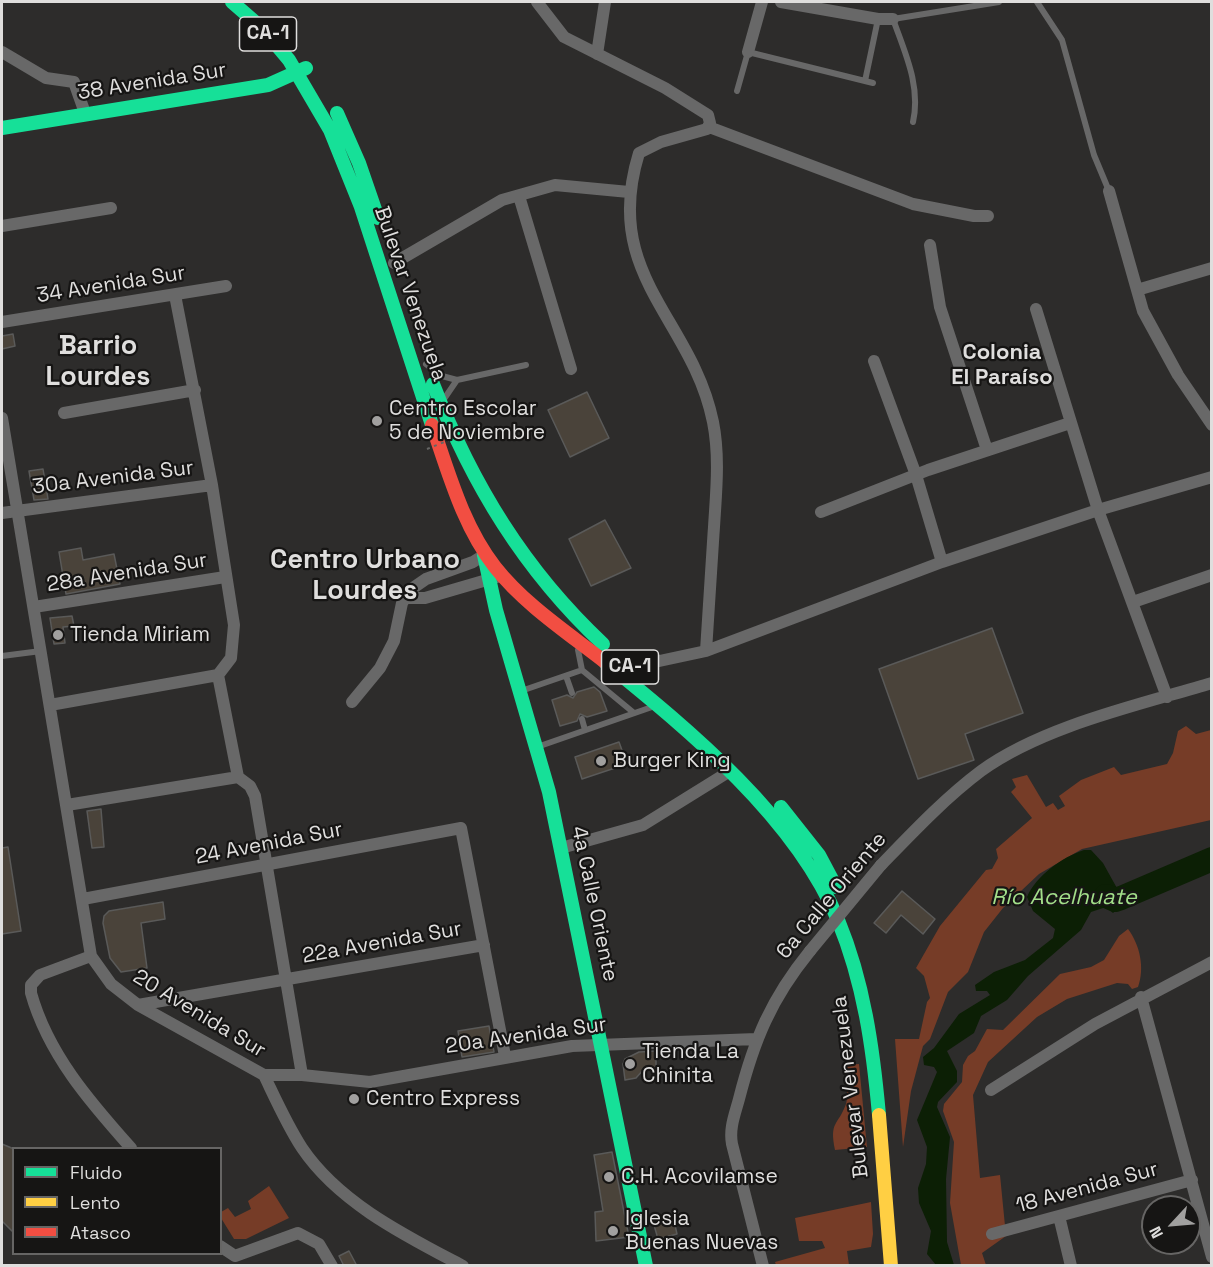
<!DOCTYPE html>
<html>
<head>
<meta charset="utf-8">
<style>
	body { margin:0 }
	#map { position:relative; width:1213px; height:1267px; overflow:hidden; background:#2d2c2b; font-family:"Space Grotesk",sans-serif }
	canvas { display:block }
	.frame { position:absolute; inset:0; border:3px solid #dfdedd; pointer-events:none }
	.legend { position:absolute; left:12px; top:1147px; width:210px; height:108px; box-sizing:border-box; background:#161514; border:2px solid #666564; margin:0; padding:8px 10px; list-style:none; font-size:18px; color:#dfdedd }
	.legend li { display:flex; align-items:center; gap:12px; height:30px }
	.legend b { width:30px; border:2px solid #666564 }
	.north { position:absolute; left:1141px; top:1195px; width:60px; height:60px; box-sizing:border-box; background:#161514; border:2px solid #666564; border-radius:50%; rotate:244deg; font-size:16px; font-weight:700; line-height:24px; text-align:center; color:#dfdedd }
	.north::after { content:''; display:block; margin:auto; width:21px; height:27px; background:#a1a09f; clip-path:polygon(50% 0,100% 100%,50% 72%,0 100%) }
</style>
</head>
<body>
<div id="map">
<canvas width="1213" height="1267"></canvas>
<div class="frame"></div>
<ul class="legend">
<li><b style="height:8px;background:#16e098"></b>Fluido</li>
<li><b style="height:8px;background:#ffcf43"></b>Lento</li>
<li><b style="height:8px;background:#f24e42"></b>Atasco</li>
</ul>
<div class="north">N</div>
</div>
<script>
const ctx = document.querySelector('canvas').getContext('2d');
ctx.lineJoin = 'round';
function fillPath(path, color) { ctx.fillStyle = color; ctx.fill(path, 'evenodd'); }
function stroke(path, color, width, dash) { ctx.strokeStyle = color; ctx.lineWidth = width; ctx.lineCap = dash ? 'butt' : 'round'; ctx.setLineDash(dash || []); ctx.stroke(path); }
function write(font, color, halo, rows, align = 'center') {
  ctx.font = font + ' "Space Grotesk",sans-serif'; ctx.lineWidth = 4.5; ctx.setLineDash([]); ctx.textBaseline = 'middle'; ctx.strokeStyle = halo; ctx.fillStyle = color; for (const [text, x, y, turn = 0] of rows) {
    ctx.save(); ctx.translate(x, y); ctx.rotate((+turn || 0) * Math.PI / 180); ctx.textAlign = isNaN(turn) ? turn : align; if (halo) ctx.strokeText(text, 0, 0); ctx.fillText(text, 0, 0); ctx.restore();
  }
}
fillPath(new Path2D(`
	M 1186,726 L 1196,734 L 1211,730 L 1211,820 L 1082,849 L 1039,874 L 1003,908 L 984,932 L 968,972 L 948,992 L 930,1039 L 923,1046 L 911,1091 L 903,1147 L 895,1039 L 919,1039 L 927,1002 L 930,998 L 924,976 L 916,968 L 940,926 L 986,870 L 992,869 L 998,858 L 996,849 L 1032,818 L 1011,792 L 1016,787 L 1012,779 L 1027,775 L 1046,807 L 1053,803 L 1058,810 L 1065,806 L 1059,796 L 1081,780 L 1114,767 L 1121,775 L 1167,764 L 1173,753 L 1178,731 Z
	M 1128,929 C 1140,945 1145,968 1138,987 L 1132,989 L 1128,984 L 1117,983 L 1067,999 L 1037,1017 L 988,1062 L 973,1095 L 980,1178 L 1000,1175 L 1006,1236 L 982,1253 L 986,1265 L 961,1265 L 950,1203 L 954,1142 L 943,1111 L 944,1104 L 962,1082 L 963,1065 L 968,1056 L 975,1051 L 987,1029 L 1003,1030 L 1060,974 L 1091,967 L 1104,960 L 1119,936 Z
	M 859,1064 L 867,1147 L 835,1150 C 829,1121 838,1126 846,1104 C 850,1092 842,1077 847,1065 Z
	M 269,1186 L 289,1218 L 246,1239 L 234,1239 L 221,1218 L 221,1212 L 228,1208 L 235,1217 L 251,1209 L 248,1201 Z
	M 871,1202 L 873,1234 L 871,1247 L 847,1251 L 849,1265 L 776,1265 L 775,1262 L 825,1248 L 822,1241 L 799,1241 L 795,1218 Z`), '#763c27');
fillPath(new Path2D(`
	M 1084,850 L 1091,850 L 1103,863 L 1118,890 L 1137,891 L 1113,913 L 1106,907 L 1091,912 L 1081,930 L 1028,976 L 1007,1000 L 981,1016 L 974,1033 L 947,1051 L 957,1071 L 957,1082 L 938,1102 L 937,1107 L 950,1137 L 946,1179 L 947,1242 L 954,1265 L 936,1265 L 927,1254 L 931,1231 L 919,1203 L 918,1188 L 926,1164 L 927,1147 L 917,1120 L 937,1072 L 934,1067 L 924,1065 L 923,1057 L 934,1048 L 959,1014 L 990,995 L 987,991 L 976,991 L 975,985 L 994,972 L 1025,960 L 1053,938 L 1055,929 L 1033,911 L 1027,897 C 1036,876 1062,857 1084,850 Z`), '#0c1f05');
stroke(new Path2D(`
	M 1106,896 L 1115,900 L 1121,898 L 1212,859`), '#0c1f05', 24);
const building = new Path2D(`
	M 13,334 L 15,346 L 2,349 L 2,336 Z
	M 587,392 L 609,438 L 570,457 L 548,410 Z
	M 43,469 L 48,499 L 34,500 L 29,471 Z
	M 605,520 L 631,568 L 591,586 L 569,539 Z
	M 81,548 L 83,560 L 114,554 L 120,584 L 66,594 L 59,552 Z
	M 72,616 L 74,626 L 63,627 L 65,643 L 54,644 L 50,618 Z
	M 992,628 L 1023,713 L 965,734 L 974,760 L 918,779 L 879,669 Z
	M 594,687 L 600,692 L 607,711 L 587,717 L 580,714 L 577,721 L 560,726 L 552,700 L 567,695 L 573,698 L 577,692 Z
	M 619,742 L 627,764 L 582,779 L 575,757 Z
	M 101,809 L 104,847 L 92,848 L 87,811 Z
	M 8,847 L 21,931 L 2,934 L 2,848 Z
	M 902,891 L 935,919 L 923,934 L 901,915 L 886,933 L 874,923 Z
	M 163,902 L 165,919 L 141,923 L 147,968 L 121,972 L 110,958 L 103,923 L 104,916 L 109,911 Z
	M 489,1026 L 494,1052 L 462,1057 L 458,1031 Z
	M 656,1051 L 656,1068 L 644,1069 L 636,1078 L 625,1080 L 623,1064 L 625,1059 L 639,1052 Z
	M 2,1144 L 14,1149 L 14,1233 L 2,1221 Z
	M 612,1152 L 629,1237 L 596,1241 L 595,1212 L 603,1211 L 594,1155 Z
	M 674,1221 L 677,1234 L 658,1239 L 654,1225 Z
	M 349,1251 L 357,1266 L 344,1266 L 339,1256 Z`);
fillPath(building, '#4a433a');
stroke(building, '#5a5a59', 1.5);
stroke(new Path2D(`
	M 1037,2 L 1062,40 L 1094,155 L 1109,191
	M 865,81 L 878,19
	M 737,91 L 748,52 L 873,83
	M 913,122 C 921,86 905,53 893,19 L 999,2
	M 426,364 L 442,376 L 457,380 L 526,365
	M 444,399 L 457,380
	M 578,650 L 582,670 L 634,713
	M 2,656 L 41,651
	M 566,676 L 572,693
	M 521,691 L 582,670
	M 582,719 L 585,730
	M 537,747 L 652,707`), '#686868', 6);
stroke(new Path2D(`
	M 537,2 L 564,37 L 665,88 L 708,115 L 710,123 L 707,129 L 661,142 L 639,153 C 601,276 692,318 713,422 C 720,457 716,493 714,527 C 711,568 709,609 706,651
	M 781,2 L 878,19 L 893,19
	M 2,52 L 46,78 L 74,82 L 85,113
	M 748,52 L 762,2
	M 597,54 L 605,2
	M 709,127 L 913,204 L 974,216 L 988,216
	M 1109,191 L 1143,311 L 1178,375 L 1212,425
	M 519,196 L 571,369
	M 2,226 L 111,208
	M 930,245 L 940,307 L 987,450
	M 394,263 L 502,200 L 555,185 L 629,192
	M 1137,290 L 1212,268
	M 175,295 L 212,485 L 234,625 L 231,658 L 218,675 L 238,777 L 250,786 L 255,796 L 302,1075
	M 1036,309 L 1098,510 L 1167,697
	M 2,322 L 226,286
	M 874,361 L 916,475 L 942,562
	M 64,413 L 195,390
	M 2,418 L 91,956 L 111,984 L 138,1005 L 264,1075 L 302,1075 L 370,1082 L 572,1046 L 756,1039
	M 821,512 L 928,470 L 1070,423
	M 2,513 L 212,485
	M 405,598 L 425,598 L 497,577
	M 1133,602 L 1212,575
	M 34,607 L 225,577
	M 637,673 L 650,663 L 706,651 L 942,562 L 1098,510 L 1212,477
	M 352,702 L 380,668 L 394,641 L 402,603 L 410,590 L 426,579 L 473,562 L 484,555
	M 50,705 L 218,675
	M 67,805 L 238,777
	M 561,848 L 643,825 L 730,771
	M 881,865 C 913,832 945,798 981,771 C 1043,726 1139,705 1212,683
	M 83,899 L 461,828 L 505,1056
	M 91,956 L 40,975 L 31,985 L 31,993 C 48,1054 90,1102 131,1148
	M 1141,997 L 1212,1257
	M 138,1005 L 484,945
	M 264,1075 C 276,1100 287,1125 302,1148 C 339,1203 406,1236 463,1266
	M 991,1090 L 1095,1024 L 1212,962
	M 1059,1216 L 1071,1266
	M 992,1234 L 1192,1180
	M 220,1246 L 235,1256 L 298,1233 L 319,1244 L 332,1266
	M 763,1266 L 732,1144 C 729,1128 735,1114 739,1099 C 754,1040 771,999 810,951`), '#686868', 12);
stroke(new Path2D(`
	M 232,2 L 263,29 L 289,60 L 330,130 L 361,207 L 432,425
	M 337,113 L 359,163 L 378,218
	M 2,128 L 268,85 L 306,68
	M 433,384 C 472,484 524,570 603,644
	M 484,555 L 496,610 L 549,792 L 646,1266
	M 605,662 C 689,730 796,818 838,920 C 864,983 873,1048 879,1115
	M 781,807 L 819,855 L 836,887`), '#16e098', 14);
stroke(new Path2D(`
	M 879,1115 L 891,1266`), '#ffcf43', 14);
stroke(new Path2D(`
	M 432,425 C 449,474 463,526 495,567 C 524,604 568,633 605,662`), '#f24e42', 14);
stroke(new Path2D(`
	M 427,449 L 464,434`), '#656564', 2, [3, 4.5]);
stroke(new Path2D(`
	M 810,951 L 881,865`), '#686868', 12);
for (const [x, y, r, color] of [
	[377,421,6,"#a1a09f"],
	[58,635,6,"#a1a09f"],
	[601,761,6,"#a1a09f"],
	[630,1064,6,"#a1a09f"],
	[354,1099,6,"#a1a09f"],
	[609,1177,6,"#a1a09f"],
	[613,1231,6,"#a1a09f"]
]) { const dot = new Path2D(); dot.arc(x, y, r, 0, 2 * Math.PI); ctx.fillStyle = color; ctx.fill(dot); stroke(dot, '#161514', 2); }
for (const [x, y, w] of [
	[268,34,57],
	[630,667,57]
]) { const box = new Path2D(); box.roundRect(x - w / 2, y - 17, w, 34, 4.5); ctx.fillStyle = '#161514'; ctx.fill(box); stroke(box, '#dfdedd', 1.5); }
write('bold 20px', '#dfdedd', null, [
	["CA-1",268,34],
	["CA-1",630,667]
]);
write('21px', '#dfdedd', '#161514', [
	["38 Avenida Sur",152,82,-9],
	["34 Avenida Sur",111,285,-9],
	["Bulevar Venezuela",410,294,71],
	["30a Avenida Sur",113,478,-7],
	["28a Avenida Sur",127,573,-9],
	["24 Avenida Sur",269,844,-11],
	["6a Calle Oriente",832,896,-50],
	["4a Calle Oriente",594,904,78],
	["22a Avenida Sur",382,943,-10],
	["20 Avenida Sur",199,1014,31],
	["20a Avenida Sur",526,1036,-8],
	["Bulevar Venezuela",851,1087,-97],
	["18 Avenida Sur",1087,1188,-15]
]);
write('21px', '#dfdedd', '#161514', [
	["Centro Escolar",389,409],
	["5 de Noviembre",389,433],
	["Tienda Miriam",70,635],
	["Burger King",613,761],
	["Tienda La",642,1052],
	["Chinita",642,1076],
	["Centro Express",366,1099],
	["C.H. Acovilamse",621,1177],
	["Iglesia",625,1219],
	["Buenas Nuevas",625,1243]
], 'left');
write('bold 22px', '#dfdedd', '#161514', [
	["Colonia",1002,353],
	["El Paraíso",1002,378]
]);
write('italic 22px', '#a2de89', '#161514', [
	["Río Acelhuate",1064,898]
]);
write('bold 27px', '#dfdedd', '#161514', [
	["Barrio",98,347],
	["Lourdes",98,378],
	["Centro Urbano",365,561],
	["Lourdes",365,592]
]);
</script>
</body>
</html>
